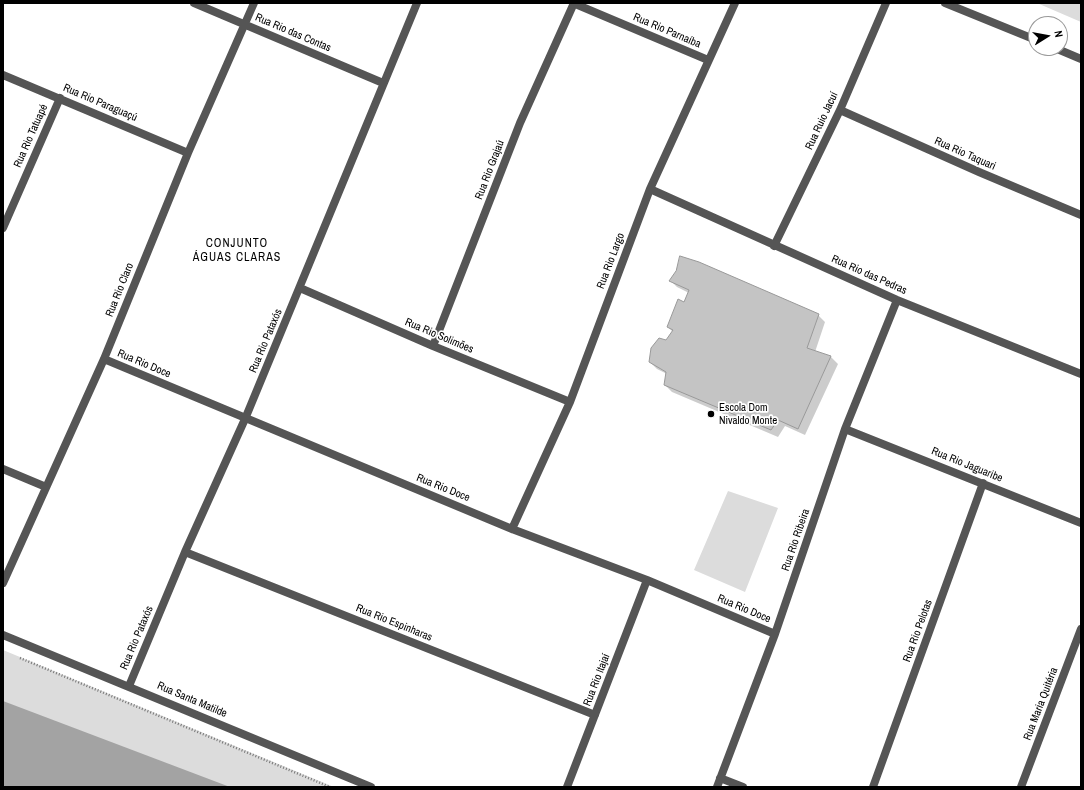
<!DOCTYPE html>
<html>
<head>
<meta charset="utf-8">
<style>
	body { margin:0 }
	#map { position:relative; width:1084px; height:790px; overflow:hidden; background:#fff; font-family:"Archivo Narrow",sans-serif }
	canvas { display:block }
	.frame { position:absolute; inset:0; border:4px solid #000; pointer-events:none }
	.north { position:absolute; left:1028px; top:16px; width:40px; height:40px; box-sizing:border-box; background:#fff; border:1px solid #999; border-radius:50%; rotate:79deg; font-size:11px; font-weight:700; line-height:16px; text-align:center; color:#000 }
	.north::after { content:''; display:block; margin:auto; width:14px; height:18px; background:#000; clip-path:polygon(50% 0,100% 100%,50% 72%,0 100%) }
</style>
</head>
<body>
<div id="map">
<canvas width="1084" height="790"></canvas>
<div class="frame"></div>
<div class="north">N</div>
</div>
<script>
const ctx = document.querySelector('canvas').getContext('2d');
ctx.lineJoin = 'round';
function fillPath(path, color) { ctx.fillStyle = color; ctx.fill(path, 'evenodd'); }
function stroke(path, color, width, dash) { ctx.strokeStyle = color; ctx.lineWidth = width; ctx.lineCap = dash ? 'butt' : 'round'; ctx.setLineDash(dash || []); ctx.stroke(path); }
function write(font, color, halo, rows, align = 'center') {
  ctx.font = font + ' "Archivo Narrow",sans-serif'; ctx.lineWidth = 3.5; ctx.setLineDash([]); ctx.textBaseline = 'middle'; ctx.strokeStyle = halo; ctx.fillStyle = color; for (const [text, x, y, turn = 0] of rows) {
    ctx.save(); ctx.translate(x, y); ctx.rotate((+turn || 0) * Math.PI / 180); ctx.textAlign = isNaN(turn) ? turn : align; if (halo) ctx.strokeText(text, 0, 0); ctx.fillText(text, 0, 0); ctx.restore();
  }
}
fillPath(new Path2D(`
	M 1037,3 L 1081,3 L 1081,22 Z
	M 728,491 L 778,508 L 745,592 L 694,570 Z
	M 3,650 L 334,787 L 3,787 Z`), '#dcdcdc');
fillPath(new Path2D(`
	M 3,701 L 230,787 L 4,787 Z`), '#a3a3a3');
fillPath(new Path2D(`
	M 670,280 L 818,315 L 825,322 L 815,352 L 831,357 L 838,364 L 805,435 L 785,426 L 778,437 L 672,392 L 665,385 L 667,374 L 657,369 L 650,362 L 673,332 L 668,327 L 685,304 L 689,293 L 677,287 Z`), '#0003');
const building = new Path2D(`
	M 680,256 L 699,262 L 819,314 L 807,348 L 831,356 L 798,429 L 778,420 L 771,430 L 664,385 L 666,372 L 649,362 L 651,348 L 659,338 L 666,340 L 673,330 L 667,327 L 678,299 L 684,302 L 689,290 L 669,281 L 676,271 Z`);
fillPath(building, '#c4c4c4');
stroke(building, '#999', 1);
stroke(new Path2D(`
	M 20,658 L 330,787`), '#777', 2.5, [1, 2]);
stroke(new Path2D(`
	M 194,3 L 383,83
	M 573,3 L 708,60
	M 3,75 L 188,153
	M 840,110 L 979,172 L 1081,215
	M 650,189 L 897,300 L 1081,374
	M 3,228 L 60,98
	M 774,246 L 840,110 L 886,3
	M 300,288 L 433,346 L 570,402
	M 433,346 L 520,123 L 574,3
	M 104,359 L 512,529 L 647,580 L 775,634
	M 845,429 L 1081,523
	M 3,469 L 46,487
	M 512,529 L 570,402 L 650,189 L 735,3
	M 185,552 L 595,715
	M 3,583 L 104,359 L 188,153 L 254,3
	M 3,635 L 371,787
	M 129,686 L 185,552 L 245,419 L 417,3
	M 720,778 L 743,787
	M 567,787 L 647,580
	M 717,787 L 775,634 L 845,429 L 897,300
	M 873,787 L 983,483
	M 1021,787 L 1081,629`), '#555', 8);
stroke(new Path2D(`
	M 945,3 L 1036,40
	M 1055,48 L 1081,59`), '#555', 8);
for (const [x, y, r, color] of [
	[711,414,4,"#000"]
]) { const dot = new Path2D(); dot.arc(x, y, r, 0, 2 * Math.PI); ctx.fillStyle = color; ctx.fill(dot); stroke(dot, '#fff', 1.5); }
write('11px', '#000', '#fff', [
	["Rua Rio Parnaíba",667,31,23],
	["Rua Rio das Contas",293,33,23],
	["Rua Rio Paraguaçú",100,103,23],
	["Rua Ruio Jacuí",822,121,-65],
	["Rua Rio Tatuapé",31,136,-66],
	["Rua Rio Taquari",965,154,24],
	["Rua Rio Grajaú",490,170,-69],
	["Rua Rio Largo",611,261,-69],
	["Rua Rio das Pedras",869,275,24],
	["Rua Rio Claro",120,290,-68],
	["Rua Rio Solimões",439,336,23],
	["Rua Rio Pataxós",266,341,-67],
	["Rua Rio Doce",144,364,23],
	["Rua Rio Jaguaribe",967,465,22],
	["Rua Rio Doce",443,488,22],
	["Rua Rio Ribeira",796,540,-71],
	["Rua Rio Doce",744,609,23],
	["Rua Rio Espinharas",394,623,22],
	["Rua Rio Pelotas",918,631,-70],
	["Rua Rio Pataxós",137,638,-67],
	["Rua Rio Itajaí",597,680,-69],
	["Rua Santa Matilde",192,700,23],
	["Rua Maria Quitéria",1041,704,-69]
]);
write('11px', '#000', '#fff', [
	["Escola Dom",719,408],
	["Nivaldo Monte",719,421]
], 'left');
ctx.letterSpacing = '1px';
write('12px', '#000', '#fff', [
	["CONJUNTO",237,244],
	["ÁGUAS CLARAS",237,258]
]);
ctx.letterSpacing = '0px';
</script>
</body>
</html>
